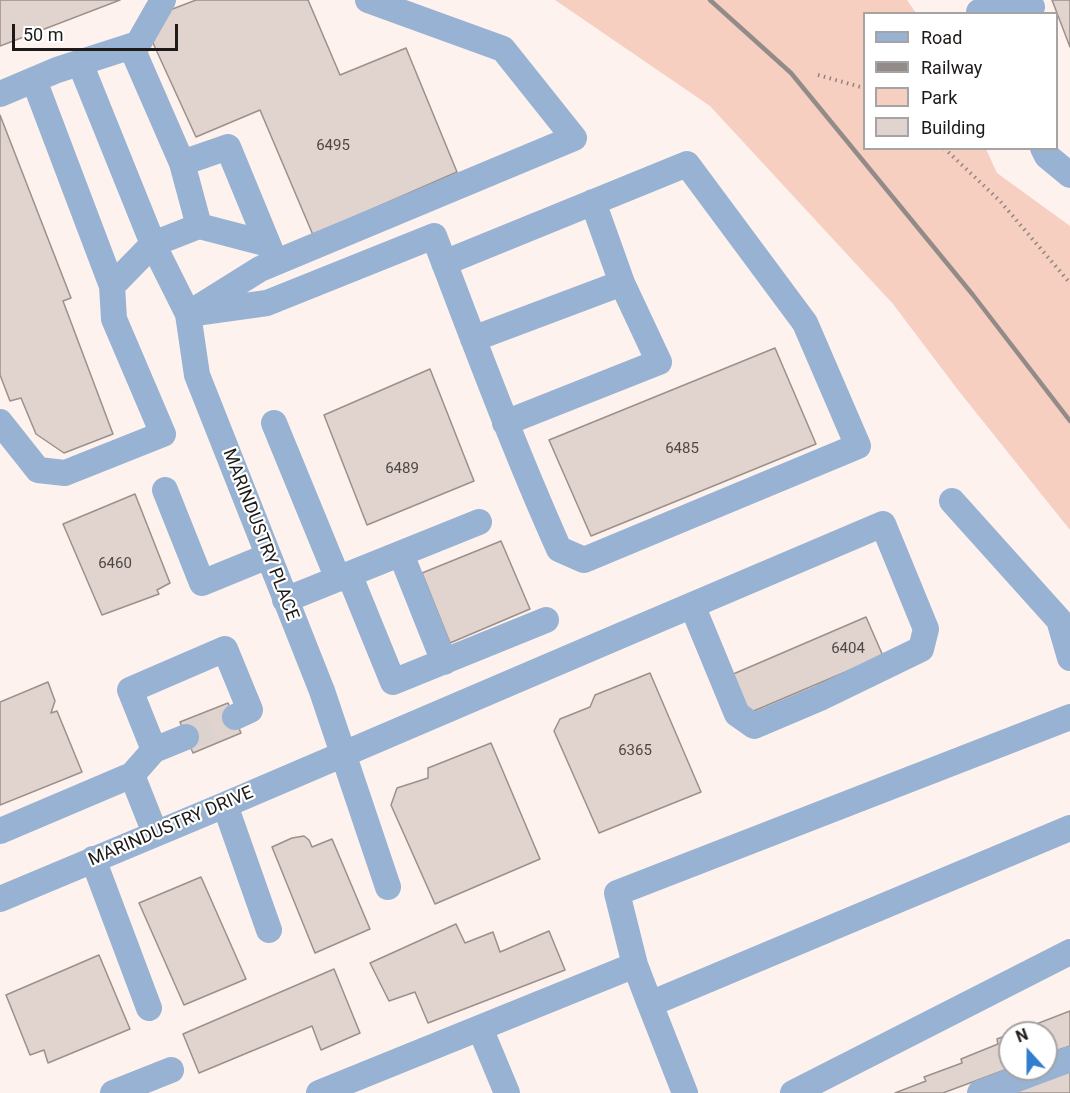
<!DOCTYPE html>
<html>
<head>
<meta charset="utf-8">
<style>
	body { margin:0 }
	#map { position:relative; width:1070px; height:1093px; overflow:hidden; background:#fdf2ee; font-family:Roboto,sans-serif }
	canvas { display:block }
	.legend { position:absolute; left:863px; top:12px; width:195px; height:138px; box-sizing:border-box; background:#fff; border:2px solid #a5a3a3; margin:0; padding:8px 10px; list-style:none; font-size:18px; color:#1e1a18 }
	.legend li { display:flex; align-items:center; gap:12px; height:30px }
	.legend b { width:30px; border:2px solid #a5a3a3 }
	.north { position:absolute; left:998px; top:1021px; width:60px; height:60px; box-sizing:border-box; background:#fff; border:2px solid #a5a3a3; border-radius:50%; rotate:339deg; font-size:16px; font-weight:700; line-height:24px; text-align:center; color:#1e1a18 }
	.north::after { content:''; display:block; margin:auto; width:21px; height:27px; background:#317ece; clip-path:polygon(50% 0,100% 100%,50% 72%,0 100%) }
	.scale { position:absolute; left:12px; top:24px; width:166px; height:27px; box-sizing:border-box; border:3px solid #1e1a18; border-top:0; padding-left:8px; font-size:18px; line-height:21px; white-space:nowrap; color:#1e1a18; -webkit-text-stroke:4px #fff; paint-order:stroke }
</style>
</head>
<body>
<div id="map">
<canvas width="1070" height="1093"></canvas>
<ul class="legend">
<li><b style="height:8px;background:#97b2d2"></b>Road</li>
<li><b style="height:8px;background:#938b88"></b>Railway</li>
<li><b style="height:16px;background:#f6cfc1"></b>Park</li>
<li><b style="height:16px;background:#e1d3ce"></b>Building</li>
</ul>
<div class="north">N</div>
<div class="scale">50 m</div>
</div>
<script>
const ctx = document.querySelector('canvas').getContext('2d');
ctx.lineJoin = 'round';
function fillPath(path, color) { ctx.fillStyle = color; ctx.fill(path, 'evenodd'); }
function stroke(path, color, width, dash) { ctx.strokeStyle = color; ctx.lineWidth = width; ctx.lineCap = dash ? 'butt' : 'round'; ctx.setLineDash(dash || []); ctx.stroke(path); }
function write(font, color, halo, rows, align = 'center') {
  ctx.font = font + ' Roboto,sans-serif'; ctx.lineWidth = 4.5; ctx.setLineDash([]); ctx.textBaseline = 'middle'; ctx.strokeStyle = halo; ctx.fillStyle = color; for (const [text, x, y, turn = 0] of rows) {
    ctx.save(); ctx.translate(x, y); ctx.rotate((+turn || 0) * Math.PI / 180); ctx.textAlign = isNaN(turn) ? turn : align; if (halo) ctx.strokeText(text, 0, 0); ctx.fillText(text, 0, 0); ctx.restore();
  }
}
fillPath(new Path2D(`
	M 555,0 L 907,0 L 916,13 L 864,14 L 864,148 L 986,149 L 997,173 L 1070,226 L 1070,530 L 958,390 L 893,304 L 710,106 Z`), '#f6cfc1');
const building = new Path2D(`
	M 0,0 L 120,0 L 0,46 Z
	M 196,0 L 308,0 L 340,75 L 406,48 L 457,172 L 313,235 L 260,110 L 196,137 L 153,43 L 162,13 Z
	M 1052,0 L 1070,0 L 1070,47 Z
	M 0,115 L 71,298 L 63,301 L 113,434 L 64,453 L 36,434 L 21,398 L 10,401 L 0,375 Z
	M 775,348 L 816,444 L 591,536 L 549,440 Z
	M 430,369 L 474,481 L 367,525 L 324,415 Z
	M 135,494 L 170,583 L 157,590 L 159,594 L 102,615 L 63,524 Z
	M 501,541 L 530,609 L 450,643 L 422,573 Z
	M 866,617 L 883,656 L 749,713 L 731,675 Z
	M 650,673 L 701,792 L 599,833 L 554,731 L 560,719 L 590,707 L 595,695 Z
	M 48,682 L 55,701 L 51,713 L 57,711 L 82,772 L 0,805 L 0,702 Z
	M 228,703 L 241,733 L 193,753 L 180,722 Z
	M 491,743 L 540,859 L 435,904 L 391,805 L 397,788 L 428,778 L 428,768 Z
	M 304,836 L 309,840 L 312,847 L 332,839 L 370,929 L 315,953 L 272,847 L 292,838 Z
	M 201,877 L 246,979 L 184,1005 L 139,903 Z
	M 456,924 L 465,943 L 493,932 L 500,952 L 549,931 L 565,970 L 428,1023 L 415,992 L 389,1001 L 370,963 Z
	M 99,955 L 130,1029 L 48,1063 L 44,1050 L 30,1055 L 6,995 Z
	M 334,969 L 360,1033 L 321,1050 L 312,1026 L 199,1073 L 183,1034 Z
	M 1070,1011 L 1070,1046 L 1046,1054 L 1046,1033 L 1013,1033 Z
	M 1010,1034 L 1010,1068 L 943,1093 L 895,1093 L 926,1081 L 924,1077 L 962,1063 L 961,1059 L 998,1044 L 997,1039 Z
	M 1070,1070 L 1070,1093 L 1008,1093 Z`);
fillPath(building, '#e1d3ce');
stroke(building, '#9c908b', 1.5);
stroke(new Path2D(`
	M 186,737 L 235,717`), '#dcd2ce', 26, [26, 13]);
stroke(new Path2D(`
	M 818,75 L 864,88
	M 944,148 L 1000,201 L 1070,283`), '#8e8683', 4, [1.5, 4.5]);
stroke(new Path2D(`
	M 1012,0 L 1032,7
	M 979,12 L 1007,0
	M 131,46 L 182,163 L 228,147 L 272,254
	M 80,63 L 153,244 L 199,226 L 268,244
	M 34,80 L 112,286
	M 0,94 L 57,70 L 138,44 L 163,0
	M 1043,148 L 1047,156 L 1070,175
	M 182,163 L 199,226
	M 196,309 L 260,269 L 574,138 L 503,49 L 368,0
	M 188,314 L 267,303 L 434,236 C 474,341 513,446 559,549 L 584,560 L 858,446 L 805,323 L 687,164 L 444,263
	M 473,339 L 622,283 L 593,202
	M 0,422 L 38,470 L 65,473 L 163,434 L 114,319 L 112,286 L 153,244 L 188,314 L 197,375 L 322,691 L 388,887
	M 274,423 L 338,579
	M 505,423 L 659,362 L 622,283
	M 165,490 L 202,583 L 268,556
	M 952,501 L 1059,620 L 1070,658
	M 401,554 L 444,662
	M 349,574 L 393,682 L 546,620
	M 285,600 L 479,522
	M 1070,717 L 617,893 L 635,965 L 650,1004 L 1070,828
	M 154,750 L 130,690 L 225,649 L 250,710 L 235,717
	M 225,805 L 269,930
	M 0,831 L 132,775
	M 155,833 L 132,775 L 154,750 L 186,737
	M 93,859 L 149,1008
	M 0,899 C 75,867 151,836 227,804 C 446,710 664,617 883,524 L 926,629 L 921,649 L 820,698 L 754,726 L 737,714 L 692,605
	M 650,1004 L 685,1093
	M 480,1028 L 507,1093
	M 1046,1068 L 1070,1059
	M 113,1093 L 171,1070
	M 319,1093 L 635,965
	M 793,1093 L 1070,952
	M 980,1093 L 1043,1069`), '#97b2d2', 26);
stroke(new Path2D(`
	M 710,0 L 791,73 L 973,295 L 1070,421`), '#938b88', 4.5);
write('15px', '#4f4846', null, [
	["6495",333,146],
	["6485",682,449],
	["6489",402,469],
	["6460",115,564],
	["6404",848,649],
	["6365",635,751]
]);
write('18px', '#1e1a18', '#fff', [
	["MARINDUSTRY PLACE",260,535,69],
	["MARINDUSTRY DRIVE",171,827,-23]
]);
</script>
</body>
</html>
